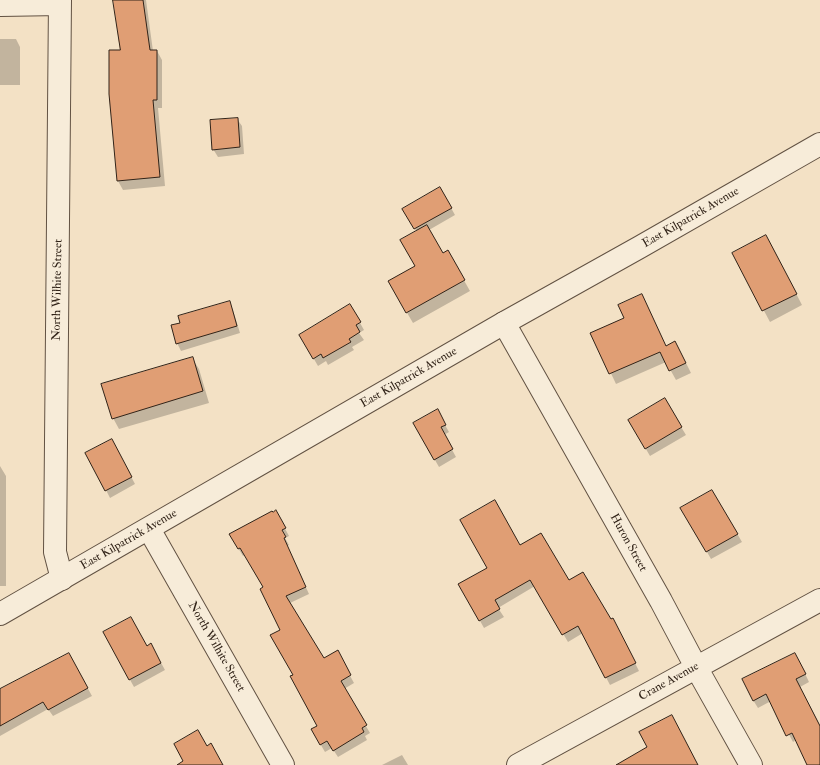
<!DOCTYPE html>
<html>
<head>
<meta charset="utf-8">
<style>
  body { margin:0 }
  canvas { display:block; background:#f3e1c5 }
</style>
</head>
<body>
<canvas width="820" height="765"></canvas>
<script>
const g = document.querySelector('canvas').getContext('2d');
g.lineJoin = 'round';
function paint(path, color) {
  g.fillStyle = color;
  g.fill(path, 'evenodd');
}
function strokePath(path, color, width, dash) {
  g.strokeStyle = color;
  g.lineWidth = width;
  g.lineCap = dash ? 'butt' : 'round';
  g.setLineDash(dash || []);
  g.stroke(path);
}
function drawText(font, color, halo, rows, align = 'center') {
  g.font = font + ' "IM FELL Double Pica",serif';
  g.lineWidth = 4;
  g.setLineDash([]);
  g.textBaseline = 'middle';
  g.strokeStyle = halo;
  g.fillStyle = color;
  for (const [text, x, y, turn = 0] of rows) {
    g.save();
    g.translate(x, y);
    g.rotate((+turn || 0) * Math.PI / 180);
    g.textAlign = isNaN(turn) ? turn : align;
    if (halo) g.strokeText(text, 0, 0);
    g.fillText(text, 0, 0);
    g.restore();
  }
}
const shadow = new Path2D(`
  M 114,0 L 146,0 L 153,51 L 157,51 L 162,60 L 162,108 L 158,108 L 165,186 L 123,190 L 118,181 L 121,51 Z
  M 0,39 L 16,39 L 20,47 L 20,85 L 0,85 Z
  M 237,119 L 242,126 L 244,154 L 218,157 L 213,149 Z
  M 440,188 L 455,215 L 429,230 L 443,255 L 448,252 L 470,291 L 413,323 L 389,282 L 416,267 L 417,232 L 404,209 Z
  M 772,247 L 802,305 L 770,322 L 733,253 Z
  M 642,295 L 666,347 L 681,353 L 691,373 L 676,380 L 666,362 L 616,384 L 592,333 L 625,319 Z
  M 229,302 L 233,310 L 240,333 L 181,351 L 177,343 L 181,323 Z
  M 350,305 L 364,330 L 359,333 L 364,340 L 352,347 L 354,350 L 328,365 L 326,361 L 318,366 L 300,335 Z
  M 192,358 L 199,369 L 209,403 L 119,429 L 113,418 Z
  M 664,399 L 686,435 L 650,456 L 629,420 Z
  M 437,411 L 449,432 L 444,435 L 456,457 L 439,467 L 414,424 Z
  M 116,448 L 135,484 L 110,498 L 106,490 Z
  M 0,466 L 6,476 L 6,586 L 0,586 Z
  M 712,491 L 742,542 L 711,559 L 682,508 Z
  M 276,512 L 289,536 L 285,538 L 289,545 L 287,546 L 309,594 L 290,603 L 324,659 L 337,652 L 354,683 L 344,689 L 370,733 L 365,736 L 367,740 L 338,757 L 332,748 L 325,752 L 312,730 L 319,726 L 294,675 L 281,630 L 264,588 L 245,555 L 243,556 L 230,535 Z
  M 520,547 L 569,581 L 617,627 L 639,671 L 610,685 L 583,633 L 568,642 L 535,586 L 498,608 L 504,617 L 484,628 L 460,585 L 489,568 Z
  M 104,633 L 147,647 L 155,652 L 165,670 L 134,687 Z
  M 69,654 L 92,696 L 53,716 L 48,709 L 0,736 L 0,690 Z
  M 799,661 L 809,682 L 800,687 L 820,725 L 820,765 L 808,765 L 796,740 L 793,742 L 771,701 L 758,708 L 753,700 Z
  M 402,755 L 408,765 L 382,765 Z`);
const building = new Path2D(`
  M 113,0 L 143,0 L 150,50 L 157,50 L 157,100 L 153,100 L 160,177 L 117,181 L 109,94 L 109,50 L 120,50 Z
  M 238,118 L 240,147 L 212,150 L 210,120 Z
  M 440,187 L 452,208 L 414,229 L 402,209 Z
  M 427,225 L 443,253 L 448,250 L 465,280 L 406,313 L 388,281 L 415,266 L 400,240 Z
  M 766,235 L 797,294 L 762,311 L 732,253 Z
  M 642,294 L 666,346 L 675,341 L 686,363 L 669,371 L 660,352 L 609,374 L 590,333 L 624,318 L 618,305 Z
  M 230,301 L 237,326 L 176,344 L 171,325 L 180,323 L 178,316 Z
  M 350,304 L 361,322 L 356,325 L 360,332 L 349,339 L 351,342 L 323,358 L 321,354 L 313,359 L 299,335 Z
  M 193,357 L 203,391 L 112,419 L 101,384 Z
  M 665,398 L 682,427 L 645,449 L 628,420 Z
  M 438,409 L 446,425 L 441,427 L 453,449 L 434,460 L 413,423 Z
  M 112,439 L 132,477 L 105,491 L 85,453 Z
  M 712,490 L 738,534 L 706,552 L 680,508 Z
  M 495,500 L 520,545 L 541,533 L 569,580 L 583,572 L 611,619 L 613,618 L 636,663 L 605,678 L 578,626 L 562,635 L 530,580 L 495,600 L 500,609 L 479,621 L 458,584 L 487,568 L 460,520 Z
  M 276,510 L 286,528 L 282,530 L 286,537 L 284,538 L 306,587 L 286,596 L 324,658 L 338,650 L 351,675 L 341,681 L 367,725 L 362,728 L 364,732 L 333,751 L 327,741 L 320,745 L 311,729 L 317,726 L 290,676 L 293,675 L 270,635 L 280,630 L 260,589 L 263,587 L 240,548 L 238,549 L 229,534 L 272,511 L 273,512 Z
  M 131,617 L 147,646 L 151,643 L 161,663 L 129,680 L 103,632 Z
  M 69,653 L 88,688 L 48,710 L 43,702 L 0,726 L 0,689 Z
  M 795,653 L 806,674 L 796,679 L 820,726 L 820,765 L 807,765 L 792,733 L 786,736 L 766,694 L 753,701 L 742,679 Z
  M 672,715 L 698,765 L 616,765 L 647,747 L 639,732 Z
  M 198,730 L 207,746 L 211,743 L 223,765 L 177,765 L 183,761 L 174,744 Z`);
const minor = new Path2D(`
  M 60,0 L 55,552 L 62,579
  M 0,5 L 60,4
  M 504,323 L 661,601 L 696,667 L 751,765
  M 149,529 L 283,765
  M 518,765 L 820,600`);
const tertiary = new Path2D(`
  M 0,614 L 504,323 L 640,247 L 820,144`);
const streetNames = [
  ["East Kilpatrick Avenue",691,218,-30],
  ["North Wilhite Street",58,290,-89],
  ["East Kilpatrick Avenue",409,378,-30],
  ["East Kilpatrick Avenue",129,540,-30],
  ["Huron Street",628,543,61],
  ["North Wilhite Street",216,647,60],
  ["Crane Avenue",669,682,-29]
];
paint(shadow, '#0003');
paint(building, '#e09e74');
strokePath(building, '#312318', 1);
strokePath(minor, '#625243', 24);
strokePath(tertiary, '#625243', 24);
strokePath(minor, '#f7ecd9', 22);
strokePath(tertiary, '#f7ecd9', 22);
drawText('12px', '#312318', '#f7ecd9', streetNames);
</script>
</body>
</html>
